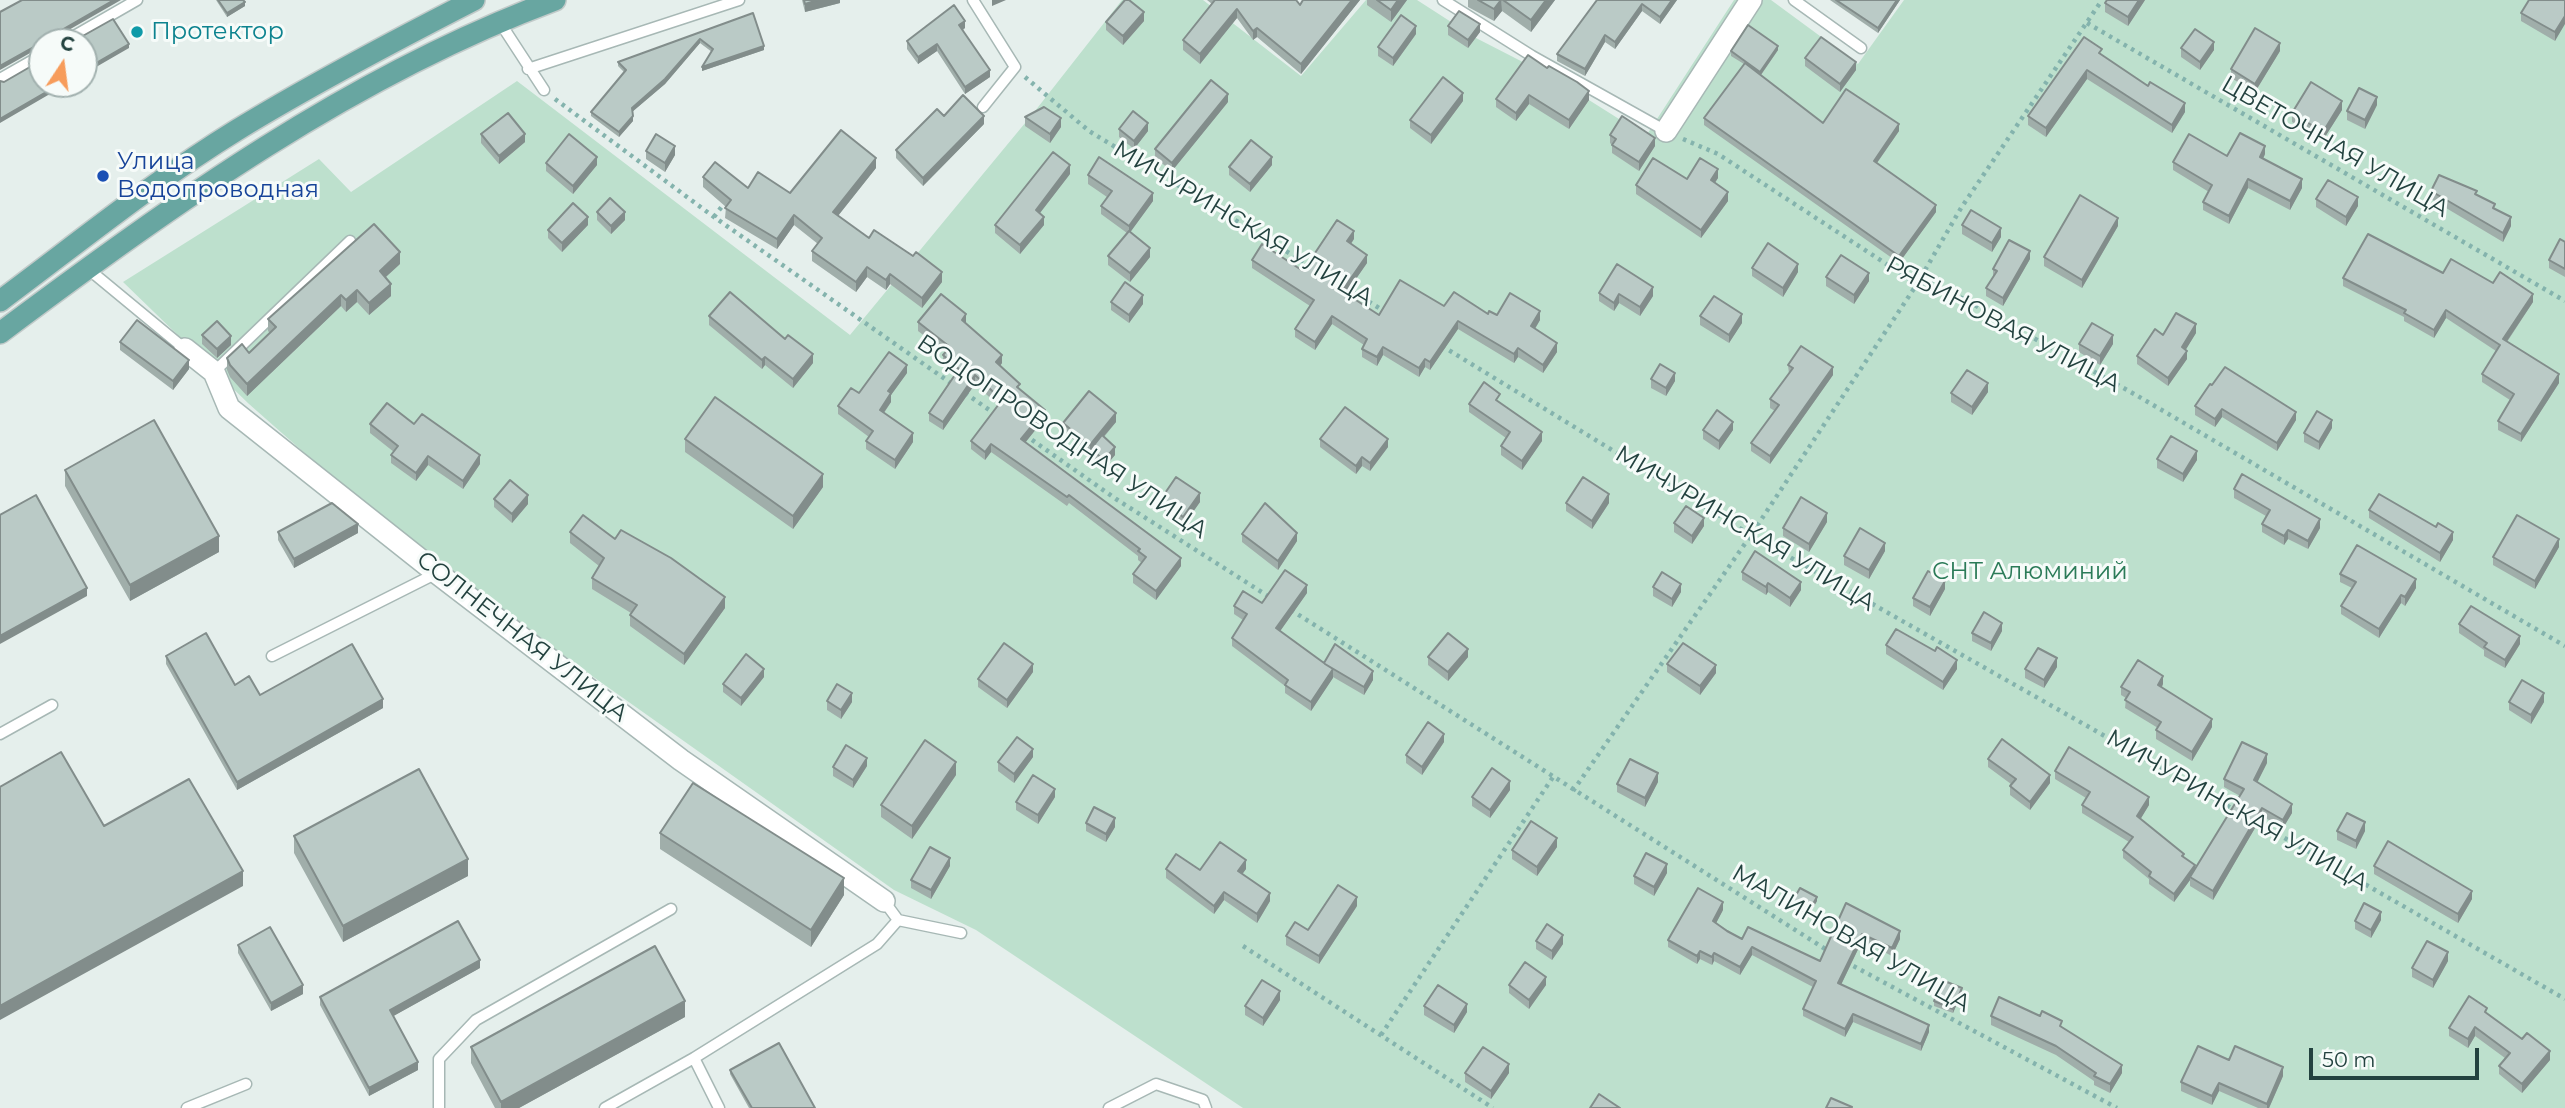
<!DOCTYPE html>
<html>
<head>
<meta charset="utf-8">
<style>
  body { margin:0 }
  #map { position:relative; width:2565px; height:1108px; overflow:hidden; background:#e5efec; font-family:Montserrat,sans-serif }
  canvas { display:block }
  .north { position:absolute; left:28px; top:28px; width:70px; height:70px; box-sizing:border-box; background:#f6fbf9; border:2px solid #a2b1af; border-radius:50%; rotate:13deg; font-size:19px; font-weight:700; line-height:28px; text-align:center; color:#23423f }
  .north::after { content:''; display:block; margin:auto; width:24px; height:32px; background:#f79c5b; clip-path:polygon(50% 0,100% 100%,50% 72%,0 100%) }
  .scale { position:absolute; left:2309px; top:1048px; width:170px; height:32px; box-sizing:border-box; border:4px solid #23423f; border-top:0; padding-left:9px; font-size:21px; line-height:24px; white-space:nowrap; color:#23423f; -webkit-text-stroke:5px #f6fbf9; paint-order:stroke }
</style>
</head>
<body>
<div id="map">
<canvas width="2565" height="1108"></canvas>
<div class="north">С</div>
<div class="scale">50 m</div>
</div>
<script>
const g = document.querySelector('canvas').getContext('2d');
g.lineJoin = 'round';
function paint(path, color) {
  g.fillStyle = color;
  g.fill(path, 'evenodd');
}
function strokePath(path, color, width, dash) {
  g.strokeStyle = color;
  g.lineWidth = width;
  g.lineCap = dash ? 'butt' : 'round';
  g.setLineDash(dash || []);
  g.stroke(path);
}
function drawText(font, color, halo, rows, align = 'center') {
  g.font = font + ' Montserrat,sans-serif';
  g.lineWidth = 6;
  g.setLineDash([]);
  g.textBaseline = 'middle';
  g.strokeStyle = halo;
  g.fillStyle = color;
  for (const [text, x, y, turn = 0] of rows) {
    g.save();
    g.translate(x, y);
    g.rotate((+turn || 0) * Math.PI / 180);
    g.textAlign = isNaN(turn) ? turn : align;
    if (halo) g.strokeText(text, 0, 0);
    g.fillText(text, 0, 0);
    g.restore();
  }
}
const green = new Path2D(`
  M 1122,0 L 1203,0 L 1301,76 L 1366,0 L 1417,0 L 1476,38 L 1554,78 L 1646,136 L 1734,0 L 1771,0 L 1858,64 L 1904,0 L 2565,0 L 2565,1108 L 1243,1108 L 976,930 L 894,890 L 585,671 L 393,531 L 249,404 L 123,282 L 319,159 L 351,192 L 517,81 L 850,335 L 1035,111 Z`);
const path = new Path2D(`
  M 2087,23 L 2565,301
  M 1025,77 L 1089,131 L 1312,267
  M 555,99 L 714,217 L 955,386
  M 1683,139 L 1718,154 L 1917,284 L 1933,282 L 2136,395 L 2565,646
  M 714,217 L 726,201
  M 1347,288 L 1387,313
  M 1442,346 L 1751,535 L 2235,810
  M 965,393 L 995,414
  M 1025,435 L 1116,499 L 1271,598
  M 1291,610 L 1830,952
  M 1573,791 L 1751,535 L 1917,284 L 1961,208 L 2102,0
  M 2255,821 L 2565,999
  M 1243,946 L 1493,1108
  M 1846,962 L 2117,1108
  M 1381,1035 L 1553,777`);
const service = new Path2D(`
  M 973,0 L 1015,67 L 983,107
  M 1443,0 L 1532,56 L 1666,131
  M 1794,0 L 1861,48
  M 499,21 L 544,90
  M 64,42 L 137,0
  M 528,69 L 739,0
  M 0,79 L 42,55
  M 87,268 L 185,349
  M 214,372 L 350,241
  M 272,656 L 437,573
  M 0,734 L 52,705
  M 898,920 L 961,933
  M 694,1058 L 719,1108
  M 187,1108 L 246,1084
  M 439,1108 L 439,1059 L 476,1020 L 671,909
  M 605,1108 L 694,1058 L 877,944 L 898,920 L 884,901
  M 1109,1108 L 1156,1084 L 1203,1100 L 1206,1108`);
const minor = new Path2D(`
  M 1666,131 L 1751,0
  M 185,349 L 214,372 L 229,408 L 437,573 L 681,760 L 884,901`);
const primary = new Path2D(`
  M 0,301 C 78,243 154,181 237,130 C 314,83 394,41 474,0
  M 0,333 C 173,204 351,76 555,0`);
const wall = new Path2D(`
  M 216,0 L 243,0 L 245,6 L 227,17 Z
  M 802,0 L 840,0 L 840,3 L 805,12 Z
  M 1207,0 L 1296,0 L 1300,5 L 1303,0 L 1360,0 L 1301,74 L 1257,37 L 1253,40 L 1237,18 L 1200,64 L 1183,50 L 1183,40 L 1212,4 Z
  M 1367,0 L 1407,0 L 1391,22 L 1367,5 Z
  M 1468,0 L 1555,0 L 1531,32 L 1502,11 L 1494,21 L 1468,7 Z
  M 1597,0 L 1677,0 L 1660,24 L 1642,11 L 1615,49 L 1605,42 L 1585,76 L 1557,61 L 1557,54 Z
  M 1830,0 L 1900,0 L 1878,33 Z
  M 2107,0 L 2145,0 L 2128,26 L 2105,12 L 2105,3 Z
  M 2565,0 L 2555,41 L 2521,21 L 2521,13 Z
  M 753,13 L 764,50 L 702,71 L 712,52 L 700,43 L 665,84 L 632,112 L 633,121 L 619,137 L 591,116 L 591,112 L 624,72 L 618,66 L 618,62 Z
  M 1144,21 L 1123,45 L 1106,30 L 1106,22 Z
  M 1448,26 L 1480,32 L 1468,48 L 1448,35 Z
  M 965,28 L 963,30 L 990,77 L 965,94 L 937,51 L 918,64 L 907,49 L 907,41 Z
  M 1416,34 L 1393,66 L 1378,56 L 1378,47 Z
  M 2181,48 L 2214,50 L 2200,70 L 2181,57 Z
  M 1778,50 L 1761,75 L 1823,123 L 1899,131 L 1877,163 L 1936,212 L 1899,263 L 1704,125 L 1704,118 L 1744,64 L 1731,56 L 1731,51 Z
  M 2280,51 L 2255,92 L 2231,78 L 2231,69 Z
  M 2102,55 L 2185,112 L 2172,133 L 2087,79 L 2046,137 L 2028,125 L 2028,116 Z
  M 1805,58 L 1856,70 L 1840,92 L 1805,66 Z
  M 1547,68 L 1589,100 L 1569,129 L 1529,104 L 1516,121 L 1496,107 L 1496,99 Z
  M 1463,101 L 1431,144 L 1410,128 L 1410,120 Z
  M 1228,102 L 1172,171 L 1155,158 L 1155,149 Z
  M 2377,105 L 2365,129 L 2347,120 L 2347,111 Z
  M 2342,110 L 2323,140 L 2292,122 L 2292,113 Z
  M 1025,117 L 1061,127 L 1050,143 L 1025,126 Z
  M 984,124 L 923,186 L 896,158 L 896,150 Z
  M 1119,129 L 1148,131 L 1134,149 L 1119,137 Z
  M 481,134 L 525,142 L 499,164 L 481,143 Z
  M 1610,135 L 1655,146 L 1639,171 L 1612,153 L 1612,145 L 1610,143 Z
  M 646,151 L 675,155 L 665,172 L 646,159 Z
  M 2265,154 L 2263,159 L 2302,188 L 2290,210 L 2248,188 L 2229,224 L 2203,210 L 2203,202 L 2209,192 L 2173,170 L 2173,162 L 2227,156 Z
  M 546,163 L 597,165 L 573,194 L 546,171 Z
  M 1272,165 L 1250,192 L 1229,175 L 1229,167 Z
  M 876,168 L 838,216 L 869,238 L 942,282 L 922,308 L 890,284 L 886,290 L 867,277 L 856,292 L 812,261 L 812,251 L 818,244 L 794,225 L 777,249 L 725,218 L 726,207 L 703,187 L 703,177 L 748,188 L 790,193 Z
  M 1070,174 L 1040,213 L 1044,225 L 1020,254 L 995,233 L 995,225 Z
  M 1088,175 L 1153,201 L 1130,232 L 1150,257 L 1130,282 L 1108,265 L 1108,256 L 1127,233 L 1101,214 L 1101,206 L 1107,197 L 1088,184 Z
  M 1718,178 L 1715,183 L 1728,201 L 1701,238 L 1636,194 L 1636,185 L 1687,179 Z
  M 2431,191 L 2477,195 L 2495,209 L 2511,226 L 2503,242 L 2431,199 Z
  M 2316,199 L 2358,206 L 2346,226 L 2316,207 Z
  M 597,212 L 625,220 L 611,234 L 597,220 Z
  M 588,225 L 562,252 L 548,238 L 548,230 Z
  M 1962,225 L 2001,237 L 1992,252 L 1962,234 Z
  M 2118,226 L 2082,288 L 2044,266 L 2044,257 Z
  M 1354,239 L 1351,244 L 1367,263 L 1346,293 L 1379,315 L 1444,306 L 1497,315 L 1540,320 L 1535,329 L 1557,352 L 1543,373 L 1518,357 L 1514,363 L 1458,329 L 1430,370 L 1425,367 L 1419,377 L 1383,355 L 1377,366 L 1362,357 L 1362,349 L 1364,345 L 1332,324 L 1315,350 L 1295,337 L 1295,329 L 1310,306 L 1252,268 L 1252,260 L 1303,271 Z
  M 2565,242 L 2565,277 L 2549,268 L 2549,260 Z
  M 2030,259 L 2003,306 L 1986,296 L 1986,288 L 1993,277 L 1993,269 Z
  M 400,264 L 386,277 L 391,296 L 369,315 L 357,302 L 346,312 L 341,306 L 247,396 L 230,377 L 227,370 L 227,358 L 249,353 L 270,333 L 268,331 L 268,319 Z
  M 1752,268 L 1798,272 L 1783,297 L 1752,276 Z
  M 2443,273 L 2493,283 L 2533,302 L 2507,342 L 2559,383 L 2521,442 L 2498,430 L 2498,421 L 2510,400 L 2482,382 L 2482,374 L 2496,351 L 2446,318 L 2434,338 L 2404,321 L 2404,317 L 2343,286 L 2343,278 Z
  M 1826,277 L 1869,281 L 1854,304 L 1826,286 Z
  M 1599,293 L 1653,296 L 1640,316 L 1619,303 L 1614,311 L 1599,301 Z
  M 1111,302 L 1143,304 L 1129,323 L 1111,310 Z
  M 709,316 L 813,363 L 793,388 L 765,365 L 762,369 L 709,325 Z
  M 1700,316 L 1742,323 L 1729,343 L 1700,325 Z
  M 918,322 L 966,322 L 966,323 L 1002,363 L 1000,366 L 1045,418 L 1025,442 L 1181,566 L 1156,600 L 1133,583 L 1133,574 L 1142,563 L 1138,560 L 1138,556 L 1069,503 L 1067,506 L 991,452 L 985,460 L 971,449 L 971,441 L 998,405 L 975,384 L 943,430 L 929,421 L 929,413 L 955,374 L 943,364 L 943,355 L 946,352 L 918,331 Z
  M 2196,333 L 2185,350 L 2187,359 L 2168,386 L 2137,364 L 2137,356 L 2163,335 Z
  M 202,335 L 231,345 L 217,358 L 202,344 Z
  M 120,342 L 189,369 L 173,390 L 120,350 Z
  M 2079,344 L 2113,344 L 2100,365 L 2079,352 Z
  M 1788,365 L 1833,375 L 1770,464 L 1751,451 L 1751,443 L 1775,411 L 1770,408 L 1770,399 L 1789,374 Z
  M 907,373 L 891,395 L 891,402 L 884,413 L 913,442 L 895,469 L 866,449 L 866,441 L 869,437 L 838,414 L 838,406 L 859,393 Z
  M 1651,379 L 1675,381 L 1666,396 L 1651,388 Z
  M 2212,385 L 2296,420 L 2277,451 L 2222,417 L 2215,427 L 2195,415 L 2195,406 Z
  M 1988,392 L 1972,415 L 1951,402 L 1951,393 Z
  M 1500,402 L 1542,441 L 1522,470 L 1501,455 L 1501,446 L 1506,438 L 1469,412 L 1469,404 Z
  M 1116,422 L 1104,437 L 1115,455 L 1104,468 L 1091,458 L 1091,452 L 1090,453 L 1063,431 L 1063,423 Z
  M 370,424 L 414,424 L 480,464 L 463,489 L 428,465 L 416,481 L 391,463 L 391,455 L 394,452 L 370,433 Z
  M 2332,428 L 2319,450 L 2304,442 L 2304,433 Z
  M 1703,430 L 1733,430 L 1719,450 L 1703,439 Z
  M 685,439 L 823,487 L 793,529 L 685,452 Z
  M 1320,439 L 1388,447 L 1370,471 L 1362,466 L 1356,474 L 1320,447 Z
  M 2157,459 L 2197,460 L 2183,482 L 2157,468 Z
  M 65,470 L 219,552 L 130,601 L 65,486 Z
  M 2234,489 L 2320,528 L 2308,549 L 2288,539 L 2284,545 L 2262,532 L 2262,524 L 2266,516 L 2234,498 Z
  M 494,499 L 528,504 L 512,523 L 494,507 Z
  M 1161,499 L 1200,502 L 1183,526 L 1161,508 Z
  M 1566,503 L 1609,503 L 1592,529 L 1566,511 Z
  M 2369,510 L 2436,527 L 2453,540 L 2440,562 L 2369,518 Z
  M 1827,522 L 1809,552 L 1783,536 L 1783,528 Z
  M 1674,523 L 1704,526 L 1692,544 L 1674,532 Z
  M 278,532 L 358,533 L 294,568 L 278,540 Z
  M 570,532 L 615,539 L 725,608 L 684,665 L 630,626 L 630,615 L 631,613 L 592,589 L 592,578 L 599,566 L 570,543 Z
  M 1242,534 L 1297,541 L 1278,570 L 1242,542 Z
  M 2559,547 L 2535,589 L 2493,565 L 2493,557 Z
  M 1885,551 L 1869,579 L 1844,565 L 1844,556 Z
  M 1742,572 L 1801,590 L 1790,607 L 1768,592 L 1766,595 L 1742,580 Z
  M 2340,574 L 2416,588 L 2405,606 L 2401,603 L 2379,638 L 2341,614 L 2341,606 L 2352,588 L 2340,582 Z
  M 1653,587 L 1681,592 L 1672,607 L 1653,596 Z
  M 1945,589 L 1930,616 L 1913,606 L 1913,598 Z
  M 1307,593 L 1280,631 L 1324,663 L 1373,680 L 1364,695 L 1333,677 L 1311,711 L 1285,693 L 1285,686 L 1232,646 L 1232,638 L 1243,620 L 1234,614 L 1234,606 L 1262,603 Z
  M 2459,624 L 2520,644 L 2505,668 L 2484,656 L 2484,650 L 2459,633 Z
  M 2002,631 L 1991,651 L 1972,641 L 1972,633 Z
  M 1886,645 L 1957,669 L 1943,690 L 1886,654 Z
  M 166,656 L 260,695 L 383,708 L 237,790 L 166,664 Z
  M 1428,657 L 1468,657 L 1448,681 L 1428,665 Z
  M 1667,664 L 1716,673 L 1700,695 L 1667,672 Z
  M 2057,667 L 2044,688 L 2025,678 L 2025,669 Z
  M 1033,672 L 1007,708 L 978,687 L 978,679 Z
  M 764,677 L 741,706 L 723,692 L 723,684 Z
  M 2163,684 L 2162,687 L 2212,727 L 2192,761 L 2156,739 L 2156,730 L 2158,728 L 2125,708 L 2126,698 L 2121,695 L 2121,687 Z
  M 827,701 L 852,702 L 841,719 L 827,710 Z
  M 2509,702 L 2544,702 L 2531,724 L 2509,710 Z
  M 1444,742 L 1422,775 L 1406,763 L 1406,755 Z
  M 1033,757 L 1014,783 L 998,771 L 998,762 Z
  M 1988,759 L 2050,783 L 2030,810 L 2010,795 L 2010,786 L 2011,784 L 1988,767 Z
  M 2267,763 L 2257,782 L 2292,813 L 2283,828 L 2262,816 L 2213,900 L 2190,886 L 2190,880 L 2174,902 L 2149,884 L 2149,879 L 2123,858 L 2123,850 L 2129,842 L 2082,813 L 2082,805 L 2086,798 L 2055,779 L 2055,771 L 2149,805 L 2140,819 L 2184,857 L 2195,869 L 2240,796 L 2224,787 L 2224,779 Z
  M 867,766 L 853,788 L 833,776 L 833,767 Z
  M 956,775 L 912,839 L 881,817 L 881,805 Z
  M 1658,782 L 1645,807 L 1617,792 L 1617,784 Z
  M 1510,790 L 1490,818 L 1472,806 L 1472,797 Z
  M 1055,797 L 1038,824 L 1016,810 L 1016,802 Z
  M 1086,823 L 1115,827 L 1106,842 L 1086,831 Z
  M 2337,831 L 2365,831 L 2356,849 L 2337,840 Z
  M 660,833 L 844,895 L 811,947 L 660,849 Z
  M 294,836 L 468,876 L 343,942 L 294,853 Z
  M 1557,847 L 1537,876 L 1512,859 L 1512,850 Z
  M 950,866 L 931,899 L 911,888 L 911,880 Z
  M 2374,866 L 2472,899 L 2458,923 L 2374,874 Z
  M 1166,869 L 1246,869 L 1242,874 L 1270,901 L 1257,923 L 1224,900 L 1214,914 L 1166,878 Z
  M 1667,873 L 1654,896 L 1634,884 L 1634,876 Z
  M 1817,901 L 1807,918 L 1791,908 L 1791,904 Z
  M 1846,903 L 1900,939 L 1892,956 L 1862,941 L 1841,985 L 1929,1032 L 1921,1051 L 1853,1022 L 1845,1037 L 1803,1016 L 1803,1009 L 1813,987 L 1752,955 L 1740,975 L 1714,961 L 1712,965 L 1700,959 L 1697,964 L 1668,947 L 1668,940 L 1723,910 L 1716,923 L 1742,939 L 1820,961 Z
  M 1357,906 L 1319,964 L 1286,945 L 1286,936 L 1308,930 Z
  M 2381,920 L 2371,938 L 2355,929 L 2355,921 Z
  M 1536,941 L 1563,944 L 1552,960 L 1536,949 Z
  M 238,945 L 303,994 L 271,1011 L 238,953 Z
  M 2448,961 L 2433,988 L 2412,977 L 2412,968 Z
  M 480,968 L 393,1016 L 418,1070 L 369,1096 L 320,1005 L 320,997 Z
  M 1509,985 L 1546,985 L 1529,1009 L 1509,993 Z
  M 1962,992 L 1953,1013 L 1934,1006 L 1934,1001 Z
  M 1280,1000 L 1263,1026 L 1245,1015 L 1245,1006 Z
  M 1424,1006 L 1467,1012 L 1454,1033 L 1424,1015 Z
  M 2487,1014 L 2550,1060 L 2522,1093 L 2499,1074 L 2499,1066 L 2505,1058 L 2475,1036 L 2468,1048 L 2449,1036 L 2449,1028 Z
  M 1991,1016 L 2062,1027 L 2122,1073 L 2110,1093 L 2094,1085 L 2094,1081 L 2056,1055 L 1991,1025 Z
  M 685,1017 L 519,1108 L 495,1108 L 471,1063 L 471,1047 Z
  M 2229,1060 L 2283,1076 L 2269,1108 L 2258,1108 L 2219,1091 L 2212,1105 L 2181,1091 L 2181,1082 Z
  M 730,1070 L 815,1108 L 749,1108 L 730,1074 Z
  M 1465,1073 L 1509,1073 L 1491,1099 L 1465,1082 Z`);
const shadedWall = new Path2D(`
  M 114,0 L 121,0 L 60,35 L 56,41 L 56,37 L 60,31 Z
  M 818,0 L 840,0 L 840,3 L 805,12 L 805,4 Z
  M 992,0 L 1006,0 L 992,6 Z
  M 1352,0 L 1360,0 L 1301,74 L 1301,64 Z
  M 1398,0 L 1407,0 L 1391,22 L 1391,10 Z
  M 1501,0 L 1502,11 L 1494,21 L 1494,9 Z
  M 1546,0 L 1555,0 L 1531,32 L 1531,20 Z
  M 1672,0 L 1677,0 L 1660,24 L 1660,17 Z
  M 1897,0 L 1900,0 L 1878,33 L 1878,28 Z
  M 2139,0 L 2145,0 L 2128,26 L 2128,17 Z
  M 245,2 L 245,6 L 227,17 L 227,13 Z
  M 1642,4 L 1642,11 L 1615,49 L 1615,42 Z
  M 1237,9 L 1237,18 L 1200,64 L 1200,54 Z
  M 1144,12 L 1144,21 L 1123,45 L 1123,36 Z
  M 2565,16 L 2565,24 L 2555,41 L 2555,32 Z
  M 965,21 L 965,28 L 959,32 L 959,25 Z
  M 1480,24 L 1480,32 L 1468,48 L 1468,40 Z
  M 1416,26 L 1416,34 L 1393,66 L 1393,58 Z
  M 1257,28 L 1257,37 L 1253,40 L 1253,31 Z
  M 1605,35 L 1605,42 L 1585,76 L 1585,69 Z
  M 700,39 L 700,43 L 665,84 L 632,112 L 632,108 Z
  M 2214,42 L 2214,50 L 2200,70 L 2200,62 Z
  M 2280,43 L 2280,51 L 2255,92 L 2255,84 Z
  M 39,44 L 39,48 L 0,70 L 0,66 Z
  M 129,44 L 129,48 L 84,74 L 84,70 Z
  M 937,44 L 937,51 L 918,64 L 918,57 Z
  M 764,46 L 764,50 L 702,71 L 702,67 Z
  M 1778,46 L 1778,50 L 1760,76 L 1760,72 Z
  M 1856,62 L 1856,70 L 1840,92 L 1840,84 Z
  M 990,70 L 990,77 L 965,94 L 965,87 Z
  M 2087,70 L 2087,79 L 2046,137 L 2046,128 Z
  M 60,84 L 67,84 L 0,123 L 0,119 Z
  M 1589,91 L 1589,100 L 1569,129 L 1569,120 Z
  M 1463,93 L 1463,101 L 1431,144 L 1431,135 Z
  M 1228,94 L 1228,102 L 1172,171 L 1172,163 Z
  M 1529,95 L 1529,104 L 1516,121 L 1516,113 Z
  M 2377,97 L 2377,105 L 2365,129 L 2365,120 Z
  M 2342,101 L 2342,110 L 2323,140 L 2323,132 Z
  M 2185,103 L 2185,112 L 2172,133 L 2172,125 Z
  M 633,116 L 633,121 L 619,137 L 619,132 Z
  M 984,116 L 984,124 L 923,186 L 923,178 Z
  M 1061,118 L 1061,127 L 1050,143 L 1050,134 Z
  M 1148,123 L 1148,131 L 1134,149 L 1134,141 Z
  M 1899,124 L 1899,131 L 1874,167 L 1874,161 Z
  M 525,134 L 525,142 L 499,164 L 499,156 Z
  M 1655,138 L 1655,146 L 1639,171 L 1639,162 Z
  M 675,146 L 675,155 L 665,172 L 665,163 Z
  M 2265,146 L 2265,154 L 2260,165 L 2260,157 Z
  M 597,157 L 597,165 L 573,194 L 573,186 Z
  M 1272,157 L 1272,165 L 1250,192 L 1250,184 Z
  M 876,158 L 876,168 L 833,222 L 833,212 Z
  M 1070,165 L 1070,174 L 1036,218 L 1036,210 Z
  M 1718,169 L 1718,178 L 1711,188 L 1711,180 Z
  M 2248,179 L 2248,188 L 2229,224 L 2229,216 Z
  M 2302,179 L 2302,188 L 2290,210 L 2290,201 Z
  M 1728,192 L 1728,201 L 1701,238 L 1701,230 Z
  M 1153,193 L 1153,201 L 1129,234 L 1129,226 Z
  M 2358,197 L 2358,206 L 2346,226 L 2346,217 Z
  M 1936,205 L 1936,212 L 1899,263 L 1899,256 Z
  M 625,212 L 625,220 L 611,234 L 611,226 Z
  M 794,215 L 794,225 L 777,249 L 777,239 Z
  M 588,217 L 588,225 L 562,252 L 562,243 Z
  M 1044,217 L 1044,225 L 1020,254 L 1020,245 Z
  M 2511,217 L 2511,226 L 2503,242 L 2503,233 Z
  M 2118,218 L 2118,226 L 2082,288 L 2082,280 Z
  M 2001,228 L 2001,237 L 1992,252 L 1992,243 Z
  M 1354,231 L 1354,239 L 1347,249 L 1347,241 Z
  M 1150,248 L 1150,257 L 1130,282 L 1130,273 Z
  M 2030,251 L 2030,259 L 2003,306 L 2003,298 Z
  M 400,252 L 400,264 L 380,282 L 380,271 Z
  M 1367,255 L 1367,263 L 1342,299 L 1342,291 Z
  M 1798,264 L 1798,272 L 1783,297 L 1783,288 Z
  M 867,267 L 867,277 L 856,292 L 856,282 Z
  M 942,272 L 942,282 L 922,308 L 922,298 Z
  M 1869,273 L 1869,281 L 1854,304 L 1854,295 Z
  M 890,274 L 890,284 L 886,290 L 886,280 Z
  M 391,284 L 391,296 L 369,315 L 369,303 Z
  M 1653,287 L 1653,296 L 1640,316 L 1640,307 Z
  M 357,290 L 357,302 L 346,312 L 346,300 Z
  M 1619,294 L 1619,303 L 1614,311 L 1614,303 Z
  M 2533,294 L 2533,302 L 2503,347 L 2503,339 Z
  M 341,295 L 341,306 L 247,396 L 247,384 Z
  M 1143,295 L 1143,304 L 1129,323 L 1129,315 Z
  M 2446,310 L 2446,318 L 2434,338 L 2434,330 Z
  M 1540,311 L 1540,320 L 1531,335 L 1531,326 Z
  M 966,314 L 966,322 L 962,328 L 962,320 Z
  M 1742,314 L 1742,323 L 1729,343 L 1729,335 Z
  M 1332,316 L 1332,324 L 1315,350 L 1315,342 Z
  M 1458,321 L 1458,329 L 1430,370 L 1430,362 Z
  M 2196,324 L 2196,333 L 2182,356 L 2182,347 Z
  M 2113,335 L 2113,344 L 2100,365 L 2100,356 Z
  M 231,336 L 231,345 L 217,358 L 217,349 Z
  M 1557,343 L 1557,352 L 1543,373 L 1543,365 Z
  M 1383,347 L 1383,355 L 1377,366 L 1377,357 Z
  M 1518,348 L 1518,357 L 1514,363 L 1514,354 Z
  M 2187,351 L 2187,359 L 2168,386 L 2168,378 Z
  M 813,354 L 813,363 L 793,388 L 793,379 Z
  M 1002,355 L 1002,363 L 996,371 L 996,362 Z
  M 765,357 L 765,365 L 762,369 L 762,360 Z
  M 1425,359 L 1425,367 L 1419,377 L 1419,368 Z
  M 189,360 L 189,369 L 173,390 L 173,381 Z
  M 907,365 L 907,373 L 891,395 L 891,402 L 880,418 L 880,410 L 888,391 Z
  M 1833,367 L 1833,375 L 1770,464 L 1770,456 Z
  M 1675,373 L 1675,381 L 1666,396 L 1666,388 Z
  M 2559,374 L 2559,383 L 2521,442 L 2521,434 Z
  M 975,375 L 975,384 L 943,430 L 943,422 Z
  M 1988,383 L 1988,392 L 1972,415 L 1972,407 Z
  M 2222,409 L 2222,417 L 2215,427 L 2215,419 Z
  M 1045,410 L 1045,418 L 1021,448 L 1021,439 Z
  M 2296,412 L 2296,420 L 2277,451 L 2277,443 Z
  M 1116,413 L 1116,422 L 1092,450 L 1091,449 L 1090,453 L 1090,445 Z
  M 2332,420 L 2332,428 L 2319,450 L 2319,442 Z
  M 1733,422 L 1733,430 L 1719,450 L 1719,441 Z
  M 1542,432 L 1542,441 L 1522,470 L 1522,461 Z
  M 913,433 L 913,442 L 895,469 L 895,460 Z
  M 1388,439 L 1388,447 L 1370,471 L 1370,463 Z
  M 991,444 L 991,452 L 985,460 L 985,452 Z
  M 1115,447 L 1115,455 L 1104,468 L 1104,460 Z
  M 2197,451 L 2197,460 L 2183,482 L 2183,474 Z
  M 480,455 L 480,464 L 463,489 L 463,481 Z
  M 428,456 L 428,465 L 416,481 L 416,473 Z
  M 1362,457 L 1362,466 L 1356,474 L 1356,466 Z
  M 823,474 L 823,487 L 793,529 L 793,516 Z
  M 1200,493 L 1200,502 L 1183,526 L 1183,517 Z
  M 1609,494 L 1609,503 L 1592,529 L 1592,521 Z
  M 528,495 L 528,504 L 512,523 L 512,514 Z
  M 1827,513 L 1827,522 L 1809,552 L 1809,544 Z
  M 1704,518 L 1704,526 L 1692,544 L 1692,536 Z
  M 2320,519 L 2320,528 L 2308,549 L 2308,541 Z
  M 358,524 L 358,533 L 294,568 L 294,559 Z
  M 2288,530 L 2288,539 L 2284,545 L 2284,536 Z
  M 2453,532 L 2453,540 L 2440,562 L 2440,553 Z
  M 1297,533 L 1297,541 L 1278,570 L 1278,561 Z
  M 219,536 L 219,552 L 130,601 L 130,585 Z
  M 2559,539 L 2559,547 L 2535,589 L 2535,581 Z
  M 1885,543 L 1885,551 L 1869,579 L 1869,570 Z
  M 1181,558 L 1181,566 L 1156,600 L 1156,591 Z
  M 2416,579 L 2416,588 L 2405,606 L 2405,597 Z
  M 1945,581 L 1945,589 L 1930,616 L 1930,607 Z
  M 1801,582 L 1801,590 L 1790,607 L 1790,598 Z
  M 1768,583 L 1768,592 L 1766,595 L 1766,587 Z
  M 1681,584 L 1681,592 L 1672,607 L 1672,599 Z
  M 1307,585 L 1307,593 L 1276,637 L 1276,628 Z
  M 87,588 L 87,596 L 0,644 L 0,636 Z
  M 2401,595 L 2401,603 L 2379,638 L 2379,629 Z
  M 725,597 L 725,608 L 684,665 L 684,654 Z
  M 2002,623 L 2002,631 L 1991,651 L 1991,643 Z
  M 2520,636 L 2520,644 L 2505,668 L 2505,660 Z
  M 1468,649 L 1468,657 L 1448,681 L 1448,672 Z
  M 2057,658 L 2057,667 L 2044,688 L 2044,680 Z
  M 1957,660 L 1957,669 L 1943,690 L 1943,682 Z
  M 1033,664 L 1033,672 L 1007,708 L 1007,700 Z
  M 1716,665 L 1716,673 L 1700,695 L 1700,686 Z
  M 764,669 L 764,677 L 741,706 L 741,698 Z
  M 1333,669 L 1333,678 L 1311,711 L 1311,702 Z
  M 1373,671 L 1373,680 L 1364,695 L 1364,687 Z
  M 2163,676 L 2163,684 L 2158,694 L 2158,685 Z
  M 852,693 L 852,702 L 841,719 L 841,710 Z
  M 2544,693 L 2544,702 L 2531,724 L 2531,715 Z
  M 383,699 L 383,708 L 237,790 L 237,782 Z
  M 2212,719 L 2212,727 L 2192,761 L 2192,752 Z
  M 1444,734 L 1444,742 L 1422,775 L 1422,767 Z
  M 1033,749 L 1033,757 L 1014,783 L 1014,774 Z
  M 2267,754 L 2267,763 L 2254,789 L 2254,780 Z
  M 867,758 L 867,766 L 853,788 L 853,780 Z
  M 956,762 L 956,775 L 912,839 L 912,826 Z
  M 1658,773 L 1658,782 L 1645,807 L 1645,798 Z
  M 2050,775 L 2050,783 L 2030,810 L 2030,802 Z
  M 1510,781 L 1510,790 L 1490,818 L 1490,810 Z
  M 1055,789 L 1055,797 L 1038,824 L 1038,815 Z
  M 2149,797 L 2149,805 L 2137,825 L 2137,816 Z
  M 2292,804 L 2292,813 L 2283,828 L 2283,820 Z
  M 2262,808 L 2262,816 L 2213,900 L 2213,891 Z
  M 1115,818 L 1115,827 L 1106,842 L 1106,834 Z
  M 2365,822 L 2365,831 L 2356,849 L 2356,841 Z
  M 1557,838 L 1557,847 L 1537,876 L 1537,867 Z
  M 950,858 L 950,866 L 931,899 L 931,890 Z
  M 468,859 L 468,876 L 343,942 L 343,926 Z
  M 1246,860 L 1246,869 L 1238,880 L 1238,871 Z
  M 1667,864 L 1667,873 L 1654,896 L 1654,887 Z
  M 2195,865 L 2195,874 L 2190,877 L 2190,880 L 2174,902 L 2174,894 Z
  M 243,871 L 243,886 L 0,1020 L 0,1006 Z
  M 844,878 L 844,895 L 811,947 L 811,930 Z
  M 2472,891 L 2472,899 L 2458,923 L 2458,914 Z
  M 1224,892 L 1224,900 L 1214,914 L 1214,906 Z
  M 1270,893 L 1270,901 L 1257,923 L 1257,914 Z
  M 1357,897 L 1357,906 L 1319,964 L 1319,956 Z
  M 1817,897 L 1817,901 L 1807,918 L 1807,914 Z
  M 1723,902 L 1723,910 L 1713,929 L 1713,921 Z
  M 2381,912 L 2381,920 L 2371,938 L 2371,930 Z
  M 1900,931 L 1900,939 L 1892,956 L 1892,948 Z
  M 1862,934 L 1862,941 L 1838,991 L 1838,983 Z
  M 1563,935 L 1563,944 L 1552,960 L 1552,951 Z
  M 1752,947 L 1752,955 L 1740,975 L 1740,967 Z
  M 1700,951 L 1700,959 L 1697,964 L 1697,956 Z
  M 2448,952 L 2448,961 L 2433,988 L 2433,980 Z
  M 1714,953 L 1714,961 L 1712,965 L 1712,957 Z
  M 480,960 L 480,968 L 390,1018 L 390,1010 Z
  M 1546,977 L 1546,985 L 1529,1009 L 1529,1000 Z
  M 303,985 L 303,994 L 271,1011 L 271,1003 Z
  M 1962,988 L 1962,992 L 1953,1013 L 1953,1009 Z
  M 1280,991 L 1280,1000 L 1263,1026 L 1263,1018 Z
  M 685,1001 L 685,1017 L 519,1108 L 501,1108 L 501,1102 Z
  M 1467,1004 L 1467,1012 L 1454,1033 L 1454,1025 Z
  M 1853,1014 L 1853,1022 L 1845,1037 L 1845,1029 Z
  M 1929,1025 L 1929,1032 L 1921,1051 L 1921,1044 Z
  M 2475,1027 L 2475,1036 L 2468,1048 L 2468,1039 Z
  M 2550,1051 L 2550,1060 L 2522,1093 L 2522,1084 Z
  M 418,1062 L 418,1070 L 369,1096 L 369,1088 Z
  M 1509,1064 L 1509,1073 L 1491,1099 L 1491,1091 Z
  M 2122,1065 L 2122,1073 L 2110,1093 L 2110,1084 Z
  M 2283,1067 L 2283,1076 L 2269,1108 L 2267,1108 L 2267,1104 Z
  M 2219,1083 L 2219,1091 L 2212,1105 L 2212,1096 Z`);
const building = new Path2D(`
  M 22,0 L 114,0 L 60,31 L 56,37 L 59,42 L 42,42 L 42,45 L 39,44 L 0,66 L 0,12 Z
  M 218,0 L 243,0 L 245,2 L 227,13 Z
  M 804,0 L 818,0 L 805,4 Z
  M 1125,0 L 1129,0 L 1144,12 L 1123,36 L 1106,22 Z
  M 1215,0 L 1296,0 L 1300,5 L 1303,0 L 1352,0 L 1301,64 L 1257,28 L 1253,31 L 1237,9 L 1200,54 L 1183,40 Z
  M 1377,0 L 1398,0 L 1391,10 Z
  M 1478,0 L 1501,0 L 1494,9 Z
  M 1503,0 L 1546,0 L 1531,20 Z
  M 1597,0 L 1672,0 L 1660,17 L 1642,4 L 1615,42 L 1605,35 L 1585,69 L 1557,54 Z
  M 1836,0 L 1897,0 L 1878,28 Z
  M 2107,0 L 2139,0 L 2128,17 L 2105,3 Z
  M 2529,0 L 2565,0 L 2565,16 L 2555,32 L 2521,13 Z
  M 954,5 L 965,21 L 959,25 L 990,70 L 965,87 L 937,44 L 918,57 L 907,41 Z
  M 1459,11 L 1480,24 L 1468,40 L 1448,26 Z
  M 753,13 L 764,46 L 702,67 L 713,49 L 700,39 L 665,79 L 632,108 L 633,116 L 619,132 L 591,112 L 626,70 L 618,62 Z
  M 1401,15 L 1416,26 L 1393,58 L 1378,47 Z
  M 113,19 L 129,44 L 84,70 L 84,42 L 72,42 Z
  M 1748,25 L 1778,46 L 1760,72 L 1731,51 Z
  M 2255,28 L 2280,43 L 2255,84 L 2231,69 Z
  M 2195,29 L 2214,42 L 2200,62 L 2181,48 Z
  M 1821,37 L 1856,62 L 1840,84 L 1805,58 Z
  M 2084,37 L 2102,49 L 2099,53 L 2148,86 L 2150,82 L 2185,103 L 2172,125 L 2087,70 L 2046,128 L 2028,116 Z
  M 1528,55 L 1547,68 L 1549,66 L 1577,82 L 1589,91 L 1569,120 L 1529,95 L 1516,113 L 1496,99 Z
  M 42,60 L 42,84 L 60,84 L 0,119 L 0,81 L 4,82 Z
  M 1745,63 L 1823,123 L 1846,89 L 1899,124 L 1874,161 L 1936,205 L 1899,256 L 1704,118 Z
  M 1443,77 L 1463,93 L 1431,135 L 1410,120 Z
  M 1211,80 L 1228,94 L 1172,163 L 1155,149 Z
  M 2311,82 L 2342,101 L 2323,132 L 2292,113 Z
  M 2359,88 L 2377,97 L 2365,120 L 2347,111 Z
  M 963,95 L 984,116 L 923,178 L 896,150 L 937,109 L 944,116 Z
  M 1044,107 L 1061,118 L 1050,134 L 1025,117 Z
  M 1133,111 L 1148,123 L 1134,141 L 1119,129 Z
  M 508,113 L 525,134 L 499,156 L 481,134 Z
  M 1622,116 L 1655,138 L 1639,162 L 1612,145 L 1616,139 L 1610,135 Z
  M 841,130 L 876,158 L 833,212 L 869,238 L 874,230 L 913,256 L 916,252 L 942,272 L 922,298 L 890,274 L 886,280 L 867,267 L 856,282 L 812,251 L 822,238 L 794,215 L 777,239 L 725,208 L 731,200 L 703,177 L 715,162 L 748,188 L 758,172 L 790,193 Z
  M 2240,133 L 2265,146 L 2260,157 L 2302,179 L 2290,201 L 2248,179 L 2229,216 L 2203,202 L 2212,185 L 2173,162 L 2189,134 L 2227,156 Z
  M 569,134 L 597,157 L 573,186 L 546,163 Z
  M 656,134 L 675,146 L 665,163 L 646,151 Z
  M 1251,140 L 1272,157 L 1250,184 L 1229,167 Z
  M 1053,152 L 1070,165 L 1036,210 L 1044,217 L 1020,245 L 995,225 Z
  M 1099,157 L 1153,193 L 1129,226 L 1101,206 L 1112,191 L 1088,175 Z
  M 1653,158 L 1687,179 L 1700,158 L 1718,169 L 1711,180 L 1728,192 L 1701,230 L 1636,185 Z
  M 2439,175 L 2477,191 L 2475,194 L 2495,204 L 2493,208 L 2511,217 L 2503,233 L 2431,191 Z
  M 2328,180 L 2358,197 L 2346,217 L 2316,199 Z
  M 2080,195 L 2118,218 L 2082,280 L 2044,257 Z
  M 610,198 L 625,212 L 611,226 L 597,212 Z
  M 573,203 L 588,217 L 562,243 L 548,230 Z
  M 1971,210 L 2001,228 L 1992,243 L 1962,225 Z
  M 1337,220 L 1354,231 L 1347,241 L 1367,255 L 1342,291 L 1379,315 L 1400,280 L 1444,306 L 1454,292 L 1488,314 L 1489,311 L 1497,315 L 1510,293 L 1540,311 L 1531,326 L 1557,343 L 1543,365 L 1518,348 L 1514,354 L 1458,321 L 1430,362 L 1425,359 L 1419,368 L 1383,347 L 1377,357 L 1362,349 L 1367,339 L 1332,316 L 1315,342 L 1295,329 L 1314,300 L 1252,260 L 1262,244 L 1303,271 Z
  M 374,224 L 400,252 L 380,271 L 391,284 L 369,303 L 357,290 L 346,300 L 341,295 L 247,384 L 230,365 L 227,358 L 242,344 L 249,353 L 276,327 L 268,319 Z
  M 1129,231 L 1150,248 L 1130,273 L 1108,256 Z
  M 2368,234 L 2443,273 L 2451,259 L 2493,283 L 2500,272 L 2533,294 L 2503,339 L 2559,374 L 2521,434 L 2498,421 L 2514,394 L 2482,374 L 2500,345 L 2446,310 L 2434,330 L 2404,313 L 2406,310 L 2343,278 Z
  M 2560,239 L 2565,242 L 2565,269 L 2549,260 Z
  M 2009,240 L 2030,251 L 2003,298 L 1986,288 L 1997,271 L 1993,269 Z
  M 1768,243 L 1798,264 L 1783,288 L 1752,268 Z
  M 1841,255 L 1869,273 L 1854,295 L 1826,277 Z
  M 1617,264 L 1653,287 L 1640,307 L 1619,294 L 1614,303 L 1599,293 Z
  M 1125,282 L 1143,295 L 1129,315 L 1111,302 Z
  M 730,292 L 785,339 L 788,335 L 813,354 L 793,379 L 765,357 L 762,360 L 709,316 Z
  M 941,294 L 966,314 L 962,320 L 1002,355 L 996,362 L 1020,384 L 1017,387 L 1045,410 L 1021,439 L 1181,558 L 1156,591 L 1133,574 L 1146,557 L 1138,551 L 1140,549 L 1069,495 L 1067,497 L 991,444 L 985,452 L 971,441 L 1002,400 L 975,375 L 943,422 L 929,413 L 959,369 L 943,355 L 950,347 L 918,322 Z
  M 1714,296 L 1742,314 L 1729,335 L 1700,316 Z
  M 2176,313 L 2196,324 L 2182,347 L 2187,351 L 2168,378 L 2137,356 L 2155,329 L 2163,335 Z
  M 137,320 L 189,360 L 173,381 L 120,342 Z
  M 217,321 L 231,336 L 217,349 L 202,335 Z
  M 2092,323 L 2113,335 L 2100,356 L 2079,344 Z
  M 1801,346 L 1833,367 L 1770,456 L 1751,443 L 1779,405 L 1770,399 L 1793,368 L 1788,365 Z
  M 889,352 L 907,365 L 888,391 L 891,393 L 880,410 L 913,433 L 895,460 L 866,441 L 873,431 L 838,406 L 851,388 L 859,393 Z
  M 1660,364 L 1675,373 L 1666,388 L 1651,379 Z
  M 2225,367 L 2296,412 L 2277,443 L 2222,409 L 2215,419 L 2195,406 L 2210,384 L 2212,385 Z
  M 1967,370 L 1988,383 L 1972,407 L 1951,393 Z
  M 1484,382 L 1500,394 L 1496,400 L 1542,432 L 1522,461 L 1501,446 L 1510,432 L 1469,404 Z
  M 1089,391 L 1116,413 L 1090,445 L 1063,423 Z
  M 715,397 L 823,474 L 793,516 L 685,439 Z
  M 387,403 L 414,424 L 422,414 L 480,455 L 463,481 L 428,456 L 416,473 L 391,455 L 398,446 L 370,424 Z
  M 1345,407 L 1388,439 L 1370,463 L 1362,457 L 1356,466 L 1320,439 Z
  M 1717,410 L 1733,422 L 1719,441 L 1703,430 Z
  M 2317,411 L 2332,420 L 2319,442 L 2304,433 Z
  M 154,420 L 219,536 L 130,585 L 65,470 Z
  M 1102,435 L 1115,447 L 1104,460 L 1091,449 Z
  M 2171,436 L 2197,451 L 2183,474 L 2157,459 Z
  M 2242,474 L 2320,519 L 2308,541 L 2288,530 L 2284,536 L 2262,524 L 2270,510 L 2234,489 Z
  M 1176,477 L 1200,493 L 1183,517 L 1161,499 Z
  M 1583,477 L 1609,494 L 1592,521 L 1566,503 Z
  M 510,480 L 528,495 L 512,514 L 494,499 Z
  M 2379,494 L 2436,527 L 2438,523 L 2453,532 L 2440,553 L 2369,510 Z
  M 36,495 L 87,588 L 0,636 L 0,515 Z
  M 1801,497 L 1827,513 L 1809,544 L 1783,528 Z
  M 332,503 L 358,524 L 294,559 L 278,532 Z
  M 1265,503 L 1297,533 L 1278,561 L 1242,534 Z
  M 1686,506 L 1704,518 L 1692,536 L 1674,523 Z
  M 583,515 L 615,539 L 621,530 L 671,558 L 725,597 L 684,654 L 630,615 L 637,605 L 592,578 L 604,558 L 570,532 Z
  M 2517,515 L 2559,539 L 2535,581 L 2493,557 Z
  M 1860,528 L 1885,543 L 1869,570 L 1844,556 Z
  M 2357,545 L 2416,579 L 2405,597 L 2401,595 L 2379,629 L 2341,606 L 2356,582 L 2340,574 Z
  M 1755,551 L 1801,582 L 1790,598 L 1768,583 L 1766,587 L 1742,572 Z
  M 1285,570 L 1307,585 L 1276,628 L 1324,663 L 1335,644 L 1373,671 L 1364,687 L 1325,664 L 1333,669 L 1311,702 L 1285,685 L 1288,680 L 1232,638 L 1247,614 L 1234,606 L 1243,591 L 1262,603 Z
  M 1928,571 L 1945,581 L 1930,607 L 1913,598 Z
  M 1662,572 L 1681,584 L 1672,599 L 1653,587 Z
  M 2471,606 L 2520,636 L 2505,660 L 2484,647 L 2487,643 L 2459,624 Z
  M 1984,612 L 2002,623 L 1991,643 L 1972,633 Z
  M 1896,629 L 1935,651 L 1937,647 L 1957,660 L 1943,682 L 1886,645 Z
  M 206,633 L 235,685 L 249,676 L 260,695 L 352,644 L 383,699 L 237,782 L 166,656 Z
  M 1448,633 L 1468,649 L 1448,672 L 1428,657 Z
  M 1004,643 L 1033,664 L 1007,700 L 978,679 Z
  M 1683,643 L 1716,665 L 1700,686 L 1667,664 Z
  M 2038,648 L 2057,658 L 2044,680 L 2025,669 Z
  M 746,654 L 764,669 L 741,698 L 723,684 Z
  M 2138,660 L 2163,676 L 2158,685 L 2212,719 L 2192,752 L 2156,730 L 2161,722 L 2125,700 L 2130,692 L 2121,687 Z
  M 2522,680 L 2544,693 L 2531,715 L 2509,702 Z
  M 837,684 L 852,693 L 841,710 L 827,701 Z
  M 1428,722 L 1444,734 L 1422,767 L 1406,755 Z
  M 1017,737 L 1033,749 L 1014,774 L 998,762 Z
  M 2002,739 L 2050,775 L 2030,802 L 2010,786 L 2016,779 L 1988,759 Z
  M 925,740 L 956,762 L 912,826 L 881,805 Z
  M 2242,742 L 2267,754 L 2254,780 L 2292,804 L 2283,820 L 2262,808 L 2213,891 L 2190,877 L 2244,789 L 2224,779 Z
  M 846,745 L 867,758 L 853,780 L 833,767 Z
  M 2069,747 L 2149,797 L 2137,816 L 2184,854 L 2182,856 L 2195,865 L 2174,894 L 2149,876 L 2151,872 L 2123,850 L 2133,837 L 2082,805 L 2090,792 L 2055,771 Z
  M 61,752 L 104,826 L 189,779 L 243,871 L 0,1006 L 0,787 Z
  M 1630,759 L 1658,773 L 1645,798 L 1617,784 Z
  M 1492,768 L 1510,781 L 1490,810 L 1472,797 Z
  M 419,769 L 468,859 L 343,926 L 294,836 Z
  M 1033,775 L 1055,789 L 1038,815 L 1016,802 Z
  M 693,783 L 844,878 L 811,930 L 660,833 Z
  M 1094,807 L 1115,818 L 1106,834 L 1086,823 Z
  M 2347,813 L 2365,822 L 2356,841 L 2337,831 Z
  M 1531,821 L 1557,838 L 1537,867 L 1512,850 Z
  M 2388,841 L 2472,891 L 2458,914 L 2374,866 Z
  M 1220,842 L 1246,860 L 1238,871 L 1270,893 L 1257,914 L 1224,892 L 1214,906 L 1166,869 L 1176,854 L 1200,870 Z
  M 930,847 L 950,858 L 931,890 L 911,880 Z
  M 1646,853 L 1667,864 L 1654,887 L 1634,876 Z
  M 1338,885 L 1357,897 L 1319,956 L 1286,936 L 1295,922 L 1308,930 Z
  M 1698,888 L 1723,902 L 1713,921 L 1727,931 L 1742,939 L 1748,927 L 1820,961 L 1846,903 L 1900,931 L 1892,948 L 1862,934 L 1838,983 L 1929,1025 L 1921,1044 L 1853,1014 L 1845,1029 L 1803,1009 L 1816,981 L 1752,947 L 1740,967 L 1714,953 L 1712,957 L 1700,951 L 1697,956 L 1668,940 Z
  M 1800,888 L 1817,897 L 1807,914 L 1791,904 Z
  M 2364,903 L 2381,912 L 2371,930 L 2355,921 Z
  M 458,921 L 480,960 L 390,1010 L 418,1062 L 369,1088 L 320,997 Z
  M 1547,924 L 1563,935 L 1552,951 L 1536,941 Z
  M 270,927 L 303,985 L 271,1003 L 238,945 Z
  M 2427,941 L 2448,952 L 2433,980 L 2412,968 Z
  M 655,946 L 685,1001 L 501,1102 L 471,1047 Z
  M 1525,962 L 1546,977 L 1529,1000 L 1509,985 Z
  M 1262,980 L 1280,991 L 1263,1018 L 1245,1006 Z
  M 1942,980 L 1962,988 L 1953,1009 L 1934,1001 Z
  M 1438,985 L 1467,1004 L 1454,1025 L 1424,1006 Z
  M 2469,996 L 2487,1008 L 2485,1012 L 2522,1039 L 2527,1033 L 2550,1051 L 2522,1084 L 2499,1066 L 2510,1053 L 2475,1027 L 2468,1039 L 2449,1028 Z
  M 1999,997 L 2040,1016 L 2042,1011 L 2062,1021 L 2060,1026 L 2122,1065 L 2110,1084 L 2094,1076 L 2096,1073 L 2056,1046 L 1991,1016 Z
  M 779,1043 L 815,1108 L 752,1108 L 730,1070 Z
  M 2198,1046 L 2229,1060 L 2235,1046 L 2283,1067 L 2267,1104 L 2219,1083 L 2212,1096 L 2181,1082 Z
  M 1483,1047 L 1509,1064 L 1491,1091 L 1465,1073 Z
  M 1599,1094 L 1620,1108 L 1590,1108 Z
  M 1831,1098 L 1852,1107 L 1851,1108 L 1826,1108 Z`);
const markers = [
  [137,32,7,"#0f9aa8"],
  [103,176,7,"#1a4fb4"]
];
const cultureNames = [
  ["Протектор",151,32]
];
const streetNames = [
  ["ЦВЕТОЧНАЯ УЛИЦА",2335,147,30],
  ["МИЧУРИНСКАЯ УЛИЦА",1243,224,31],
  ["РЯБИНОВАЯ УЛИЦА",2003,325,28],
  ["ВОДОПРОВОДНАЯ УЛИЦА",1062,437,34],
  ["МИЧУРИНСКАЯ УЛИЦА",1745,529,31],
  ["СОЛНЕЧНАЯ УЛИЦА",522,637,38],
  ["МИЧУРИНСКАЯ УЛИЦА",2237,811,30],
  ["МАЛИНОВАЯ УЛИЦА",1851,939,30]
];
const transitNames = [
  ["Улица",117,162],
  ["Водопроводная",117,190]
];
const parkNames = [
  ["СНТ Алюминий",2030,572]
];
paint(green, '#bde0cd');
strokePath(service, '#a7b8b5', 13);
strokePath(minor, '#a7b8b5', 24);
strokePath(primary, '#c1cac9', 24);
strokePath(path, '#84b3ad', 4.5, [3.5, 5]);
strokePath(service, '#fff', 10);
strokePath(minor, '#fff', 21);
strokePath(primary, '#68a6a1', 21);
paint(wall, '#a0aeaa');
paint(shadedWall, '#828d8b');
paint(building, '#bacac6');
strokePath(building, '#828d8b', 2);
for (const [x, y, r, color] of markers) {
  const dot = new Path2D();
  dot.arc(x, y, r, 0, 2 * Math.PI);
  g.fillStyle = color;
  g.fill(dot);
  strokePath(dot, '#f6fbf9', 2.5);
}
drawText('24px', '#0d838f', '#f6fbf9', cultureNames, 'left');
drawText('24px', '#23423f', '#f6fbf9', streetNames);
drawText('24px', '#164399', '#f6fbf9', transitNames, 'left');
drawText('24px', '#2b7b58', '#f6fbf9', parkNames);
</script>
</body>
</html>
